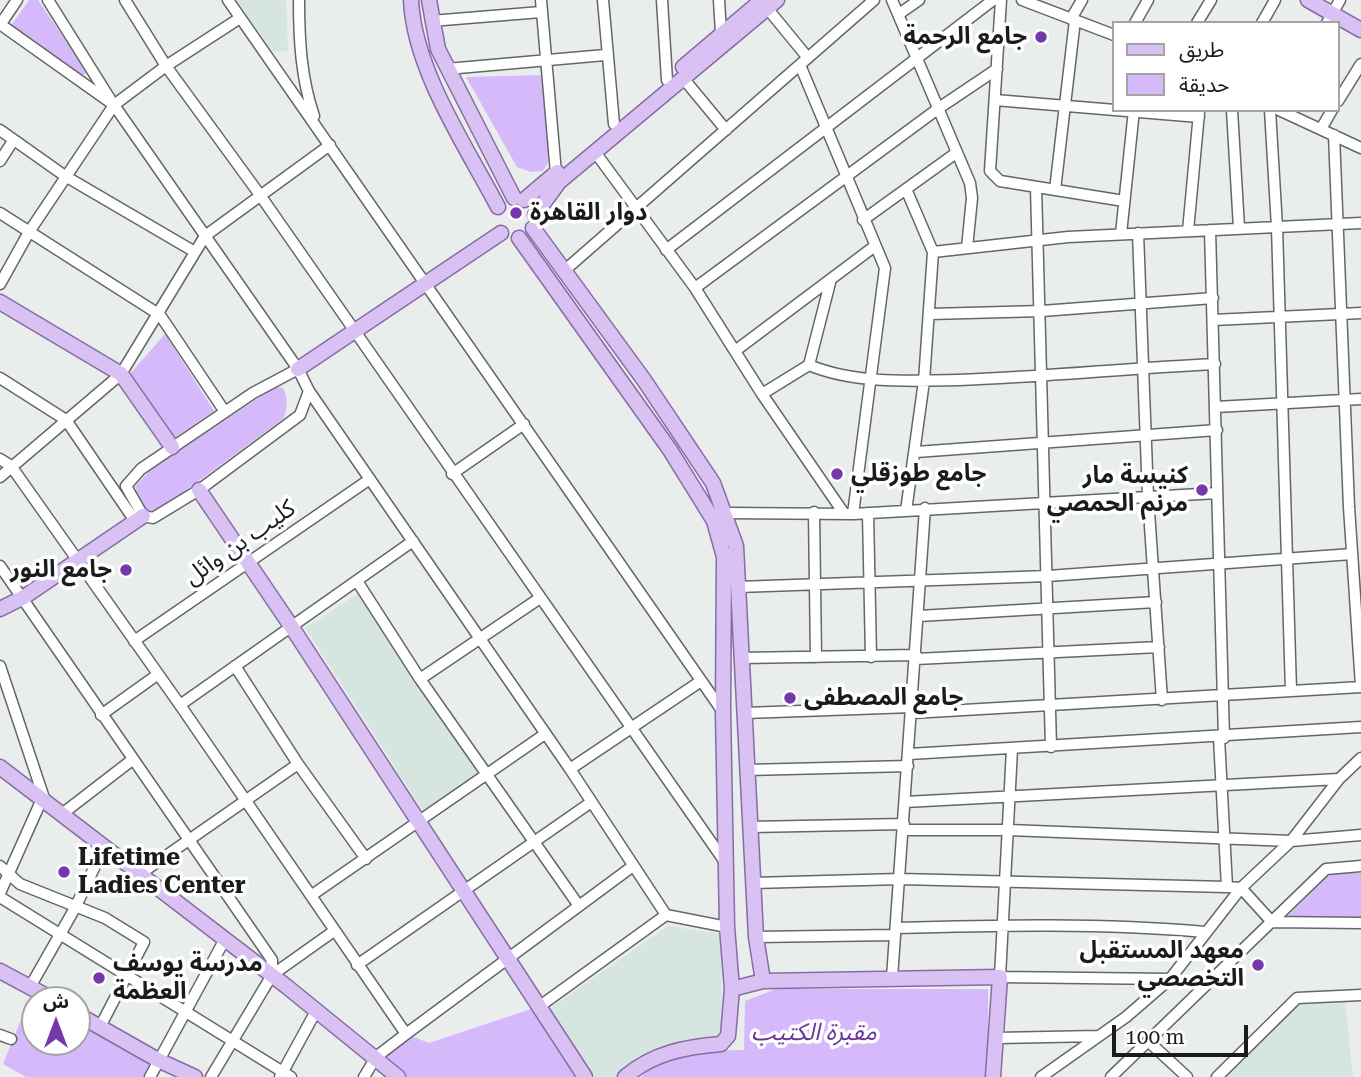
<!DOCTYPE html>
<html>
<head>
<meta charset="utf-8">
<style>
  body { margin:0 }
  #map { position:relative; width:1361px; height:1077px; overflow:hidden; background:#e9eeed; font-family:"Roboto Serif","Noto Sans Arabic",serif }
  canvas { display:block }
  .legend { position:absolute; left:1112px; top:21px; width:228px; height:91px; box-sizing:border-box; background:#fff; border:2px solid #a3a4a4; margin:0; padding:9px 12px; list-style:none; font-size:21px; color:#1a1c1c }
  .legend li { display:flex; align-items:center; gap:14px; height:35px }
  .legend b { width:35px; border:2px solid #a3a4a4 }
  .north { position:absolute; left:21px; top:986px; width:70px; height:70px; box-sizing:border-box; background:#fff; border:2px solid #a3a4a4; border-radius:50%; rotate:0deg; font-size:19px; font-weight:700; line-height:28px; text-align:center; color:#1a1c1c }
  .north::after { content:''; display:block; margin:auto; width:24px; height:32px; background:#7638ad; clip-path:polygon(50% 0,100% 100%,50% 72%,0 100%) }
  .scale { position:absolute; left:1112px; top:1025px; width:136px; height:32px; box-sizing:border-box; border:4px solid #1a1c1c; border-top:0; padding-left:9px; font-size:21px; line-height:24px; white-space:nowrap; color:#1a1c1c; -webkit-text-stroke:5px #fff; paint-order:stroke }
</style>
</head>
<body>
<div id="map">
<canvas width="1361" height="1077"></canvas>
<ul class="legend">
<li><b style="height:9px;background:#d9c1f4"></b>طريق</li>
<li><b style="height:19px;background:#d6b9fa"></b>حديقة</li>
</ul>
<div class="north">ش</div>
<div class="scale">100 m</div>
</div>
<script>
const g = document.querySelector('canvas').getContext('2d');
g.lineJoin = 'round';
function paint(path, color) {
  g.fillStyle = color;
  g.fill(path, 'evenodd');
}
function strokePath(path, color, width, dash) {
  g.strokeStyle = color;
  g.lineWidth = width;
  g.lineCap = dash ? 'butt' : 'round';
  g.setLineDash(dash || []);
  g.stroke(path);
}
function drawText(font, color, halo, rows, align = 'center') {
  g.font = font + ' "Roboto Serif","Noto Sans Arabic",serif';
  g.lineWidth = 7;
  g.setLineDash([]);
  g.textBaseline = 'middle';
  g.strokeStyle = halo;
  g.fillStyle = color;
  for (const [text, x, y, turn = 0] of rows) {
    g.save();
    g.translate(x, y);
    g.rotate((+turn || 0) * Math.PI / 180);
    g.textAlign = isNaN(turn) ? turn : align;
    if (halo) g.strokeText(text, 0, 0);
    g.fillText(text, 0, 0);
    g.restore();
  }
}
const built = new Path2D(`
  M 237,0 L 286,0 L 288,51 L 273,52 Z
  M 357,594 L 480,772 L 424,812 L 305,628 Z
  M 668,926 L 721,934 L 722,1032 L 718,1038 L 683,1041 L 638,1056 L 619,1077 L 595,1077 L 550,1008 Z
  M 1345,1001 L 1353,1077 L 1224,1077 L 1299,1002 Z`);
const green = new Path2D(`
  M 29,0 L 38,0 L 87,72 L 82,77 L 8,30 Z
  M 542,75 L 549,161 L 543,171 L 531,172 L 517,167 L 466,77 Z
  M 165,334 L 214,411 L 173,439 L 130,374 Z
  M 275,387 L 283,388 C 288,398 288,409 283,419 L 155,513 L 145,511 L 135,487 L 150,470 Z
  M 1331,873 L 1361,873 L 1361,918 L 1286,918 Z
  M 776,989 L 988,989 L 988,1077 L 641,1077 C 669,1050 708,1050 744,1050 L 745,1001 Z
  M 33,990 L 49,1000 L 35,1000 L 35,1042 L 77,1042 L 77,1018 L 151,1064 L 145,1077 L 26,1077 L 3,1064 Z
  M 540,1006 L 585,1077 L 398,1077 L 376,1057 L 406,1034 L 429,1043 Z`);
const minor = new Path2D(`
  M 48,0 L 110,99
  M 125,0 L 166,66 L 260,195 L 725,862
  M 228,0 L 723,712
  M 299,0 C 299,40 301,78 314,116
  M 541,0 L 556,173
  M 603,0 L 614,124
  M 662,0 L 667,80
  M 719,0 L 721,33
  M 892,0 L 970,183 L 972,198 L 967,248
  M 1001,0 L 990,171 L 1000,181 L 1124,201
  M 1022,0 L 1114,35
  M 767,8 L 808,58
  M 899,14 L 919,0
  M 1071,19 L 1082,0
  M 431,21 L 541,12
  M 1135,23 L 1148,0
  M 1197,23 L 1211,0
  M 1262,23 L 1275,0
  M 1327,23 L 1340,0
  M 0,24 L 114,105 L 298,369 L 309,391 L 570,769 L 666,915
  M 0,25 L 17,0
  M 800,65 L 885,268 L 853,514
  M 447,69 L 605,55
  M 683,78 L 726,130
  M 995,100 L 1199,117
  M 1338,101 L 1361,64
  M 1232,110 L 1239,228
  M 1270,110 L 1277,227 L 1291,691
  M 1279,110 L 1361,148
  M 1321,129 L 1332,110
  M 0,130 L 65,176 L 195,252
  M 1334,135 L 1349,507 L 1361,686
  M 595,152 L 695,288 L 762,394 L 843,512
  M 0,161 L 13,141
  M 1036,187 L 1051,747
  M 906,189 L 933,252 L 924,381 L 906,511
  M 1055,190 L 1075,20
  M 0,213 L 160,315 L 225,412
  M 863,220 L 956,153
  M 1210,230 L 1224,738
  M 1188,231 L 1199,113
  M 1138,233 L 1148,497 L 1162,700
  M 1121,234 L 1134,110
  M 666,250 L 993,0
  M 933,252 L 1068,237 L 1361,223
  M 565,270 L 874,0
  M 831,279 L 809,365 C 854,384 911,381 958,380 C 1044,377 1129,368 1215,364
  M 0,284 L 29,232 L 114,105 L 166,66 L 240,18
  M 695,288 L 939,108 L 997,69
  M 930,314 L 1042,311 L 1213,298
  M 1213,320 L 1361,313
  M 735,351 L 875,246
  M 298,369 L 253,393 L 141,469 L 126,486 L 143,516 L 153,518 L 199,490 L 300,415 L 309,391
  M 0,378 L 66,420 L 135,521
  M 762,394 L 809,365
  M 1216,407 L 1361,399
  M 916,452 L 1217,430
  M 0,459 L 11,466 L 180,705 L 406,1034
  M 452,474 L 524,424
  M 0,477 L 121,374 L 205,236 L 330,145
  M 814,512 L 816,657
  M 726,513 L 853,514 L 1217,493
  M 868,513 L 871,657
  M 0,566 L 272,960 L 272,975
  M 357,581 L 420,679 L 579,906
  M 738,587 L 1048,576 L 1352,554
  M 919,616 L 1156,602
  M 134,641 L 370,479
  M 742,658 L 916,655
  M 916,659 L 1159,647
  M 0,666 L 45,801
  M 235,666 L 298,764 L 366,859
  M 420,679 L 540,598
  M 180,705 L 413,541
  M 745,713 L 912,707
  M 912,713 L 1361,687
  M 101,715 L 157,675
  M 1219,738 L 1227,887
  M 1012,749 L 1000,977 L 1170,979
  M 909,754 L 1361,727
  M 570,769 L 701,681
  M 747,770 L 908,766
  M 905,802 L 1339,779
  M 62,814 L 132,760
  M 750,827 L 904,824
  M 903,830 L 1008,830 L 1291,841 L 1361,835
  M 0,866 L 20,884 L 105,918 L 144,942 L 100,1027
  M 140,874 L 298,764
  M 753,883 L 900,879 L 1227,887 L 1241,888 L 1272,922 L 1361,923
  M 0,893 L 42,799
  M 312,895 L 545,734
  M 0,897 L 291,1077
  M 896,928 C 999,925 1102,923 1205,932
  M 756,937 L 895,935
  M 357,965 L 590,803
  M 892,978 L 925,508
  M 30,987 L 75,908 L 104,847
  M 540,1006 L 666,915 L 727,927
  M 0,1035 L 11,1039
  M 997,1038 L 1098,1036
  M 1148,1041 L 1187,1077
  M 150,1077 L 225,939
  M 211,1077 L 272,975 L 334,931
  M 280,1077 L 316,1011
  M 364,1077 L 376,1057 L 406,1034 L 633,866
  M 1041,1077 L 1126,1017 L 1170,979 L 1241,888 L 1291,841 L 1339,779 L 1361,758
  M 1111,1077 L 1326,869 L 1361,866
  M 1217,1077 L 1297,998 L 1361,995`);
const major = new Path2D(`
  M 411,0 C 414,70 466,146 498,207
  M 429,0 L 438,49 L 514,198
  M 1308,0 L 1361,30
  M 683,67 L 762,0
  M 524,200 L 557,172
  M 535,215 L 559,182 L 777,0
  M 533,228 L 644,380 L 713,483 L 736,546 L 756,937 L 763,981
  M 519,238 L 670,450 L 714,521 L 724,557 L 723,712 L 727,927 L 732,989
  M 0,302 L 121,374 L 172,447
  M 298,369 L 501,233
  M 199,490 L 291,626 L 585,1077
  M 0,609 L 24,597 L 143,516
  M 0,767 L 286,986 L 398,1077
  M 0,971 L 54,1000
  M 77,1014 L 158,1060 L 195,1077
  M 625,1077 C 653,1053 685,1047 721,1044 L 728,1036 L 732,989 L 763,981 L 1000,977 L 993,1077`);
const markers = [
  [1041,37,7,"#7638ad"],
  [516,213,7,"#7638ad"],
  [837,474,7,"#7638ad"],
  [1202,490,7,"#7638ad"],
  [126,570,7,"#7638ad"],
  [790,698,7,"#7638ad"],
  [64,872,7,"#7638ad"],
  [1258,965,7,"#7638ad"],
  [99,978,7,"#7638ad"]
];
const poiNames = [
  ["جامع الرحمة",1027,37,"right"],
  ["دوار القاهرة",530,213],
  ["جامع طوزقلي",851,474],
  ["كنيسة مار",1188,476,"right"],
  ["مرنم الحمصي",1188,504,"right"],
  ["جامع النور",112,570,"right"],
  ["جامع المصطفى",804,698],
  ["Lifetime",78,858],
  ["Ladies Center",78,886],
  ["معهد المستقبل",1244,951,"right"],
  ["التخصصي",1244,979,"right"],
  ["مدرسة يوسف",113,964],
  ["العظمة",113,992]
];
const streetNames = [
  ["كليب بن وائل",240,543,-35]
];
const parkNames = [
  ["مقبرة الكتيب",814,1033]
];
paint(built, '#d7e5e1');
paint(green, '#d6b9fa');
strokePath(minor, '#636866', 13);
strokePath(major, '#856da4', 17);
strokePath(minor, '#fff', 10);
strokePath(major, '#d9c1f4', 14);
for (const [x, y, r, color] of markers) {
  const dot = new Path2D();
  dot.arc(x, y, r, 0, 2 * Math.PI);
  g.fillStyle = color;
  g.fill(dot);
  strokePath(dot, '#fff', 2.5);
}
drawText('bold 24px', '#1a1c1c', '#fff', poiNames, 'left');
drawText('24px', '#1a1c1c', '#fff', streetNames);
drawText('italic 24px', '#693996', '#fff', parkNames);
</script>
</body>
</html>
